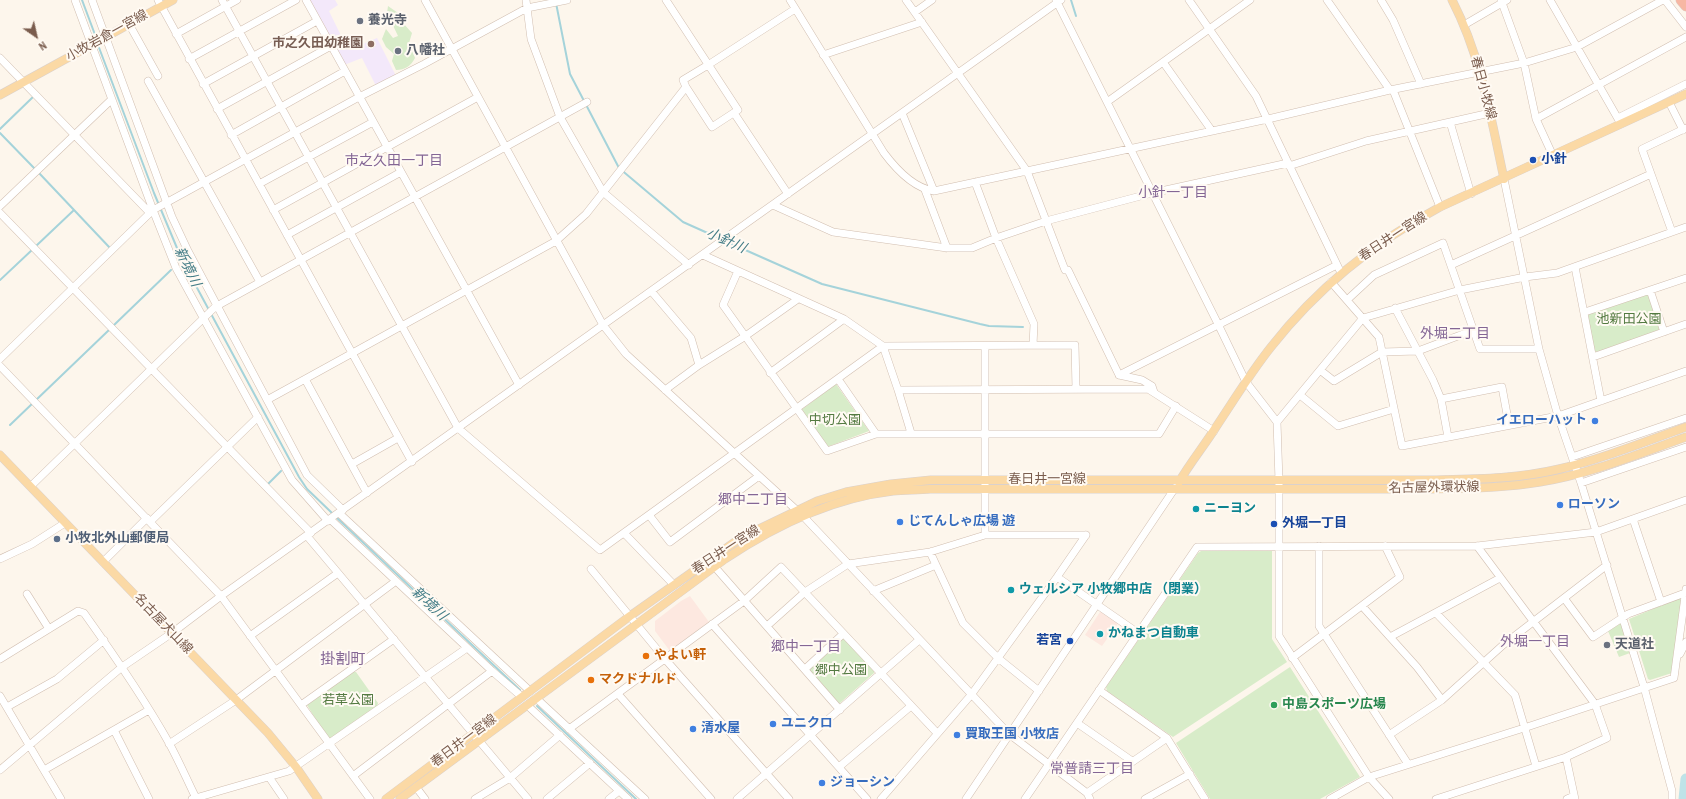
<!DOCTYPE html>
<html>
<head>
<meta charset="utf-8">
<style>
  body { margin:0 }
  #map { position:relative; width:1686px; height:799px; overflow:hidden; background:#fdf6ec; font-family:"Archivo Narrow",sans-serif }
  canvas { display:block }
  .north { position:absolute; left:16px; top:16px; width:40px; height:40px; -webkit-text-stroke:3px #fffaf3; paint-order:stroke; rotate:146deg; font-size:11px; font-weight:700; line-height:16px; text-align:center; color:#7a5c4d }
  .north::after { content:''; display:block; margin:auto; width:14px; height:18px; background:#7a5c4d; clip-path:polygon(50% 0,100% 100%,50% 72%,0 100%) }
</style>
</head>
<body>
<div id="map">
<canvas width="1686" height="799"></canvas>
<div class="north">N</div>
</div>
<script>
const g = document.querySelector('canvas').getContext('2d');
g.lineJoin = 'round';
function paint(path, color) {
  g.fillStyle = color;
  g.fill(path, 'evenodd');
}
function strokePath(path, color, width, dash) {
  g.strokeStyle = color;
  g.lineWidth = width;
  g.lineCap = dash ? 'butt' : 'round';
  g.setLineDash(dash || []);
  g.stroke(path);
}
function drawText(font, color, halo, rows, align = 'center') {
  g.font = font + ' "Archivo Narrow","Noto Sans JP",sans-serif';
  g.lineWidth = 4;
  g.setLineDash([]);
  g.textBaseline = 'middle';
  g.strokeStyle = halo;
  g.fillStyle = color;
  for (const [text, x, y, turn = 0] of rows) {
    g.save();
    g.translate(x, y);
    g.rotate((+turn || 0) * Math.PI / 180);
    g.textAlign = isNaN(turn) ? turn : align;
    if (halo) g.strokeText(text, 0, 0);
    g.fillText(text, 0, 0);
    g.restore();
  }
}
const commercial = new Path2D(`
  M 690,596 L 709,622 L 670,651 L 655,631 L 655,621 L 681,601 Z
  M 1100,612 L 1106,612 L 1119,622 L 1102,646 L 1085,635 Z`);
const education = new Path2D(`
  M 308,0 L 335,0 L 338,5 L 329,11 L 348,50 L 377,38 L 396,76 L 376,86 L 362,58 L 344,65 Z`);
const green = new Path2D(`
  M 388,6 L 398,13 L 403,23 L 412,33 L 409,43 L 415,58 C 411,66 405,70 396,70 L 392,61 L 394,54 L 386,47 L 382,39 L 386,29 L 393,38 L 398,36 L 387,13 Z
  M 1646,294 L 1649,295 L 1661,327 L 1659,330 L 1597,352 L 1594,351 L 1588,316 L 1589,313 Z
  M 836,384 L 869,431 L 827,447 L 801,410 Z
  M 1201,551 L 1272,551 L 1272,639 L 1287,662 L 1173,737 L 1107,691 L 1106,687 L 1198,553 Z
  M 1679,598 L 1681,600 L 1672,673 L 1650,680 L 1648,679 L 1629,619 Z
  M 1621,623 L 1630,653 L 1619,657 L 1608,631 Z
  M 842,639 L 844,639 L 874,670 L 874,673 L 840,703 L 837,703 L 809,670 Z
  M 1290,667 L 1360,777 L 1320,799 L 1210,799 L 1176,743 Z
  M 353,672 L 356,672 L 378,703 L 377,706 L 331,738 L 327,738 L 307,705 Z`);
const stream = new Path2D(`
  M 82,0 L 97,40
  M 1071,0 L 1076,16
  M 556,3 L 570,74 L 619,168 L 683,222 L 721,239
  M 98,45 L 154,193 L 182,260 L 299,477 L 307,489 L 332,513
  M 0,129 L 34,96
  M 0,133 L 35,169
  M 39,173 L 110,248
  M 725,241 L 822,284 L 980,324 L 989,326 L 1023,327
  M 36,246 L 74,210
  M 0,280 L 33,249
  M 113,326 L 171,270
  M 10,425 L 110,329
  M 267,485 L 281,471
  M 337,518 L 520,690
  M 537,706 L 636,799`);
const river = new Path2D(`
  M 1684,799 L 1686,779`);
const minor = new Path2D(`
  M 75,0 L 153,210 L 176,268 L 292,480 L 328,521
  M 92,0 L 172,217 L 188,251 L 307,475 L 343,510
  M 158,0 L 412,462
  M 222,0 L 458,428 L 600,550 L 883,346 L 1075,345 L 1076,389
  M 306,0 L 519,385
  M 425,0 L 603,325 L 626,354 L 803,516 L 1009,734 L 1087,793 L 1090,799
  M 526,0 L 531,39 L 560,117 L 603,192 L 689,265
  M 666,0 L 738,110 L 712,127 L 686,87
  M 790,0 L 884,153 C 896,169 913,188 934,191 L 1268,119 L 1390,90 L 1524,63 L 1577,47 L 1663,0
  M 906,0 L 1027,171 L 1065,270 L 1068,270 L 1119,375 L 1337,265
  M 1056,0 L 1218,324 L 1246,382 L 1277,422 L 1279,481 L 1279,636 L 1369,777 L 1389,799
  M 1189,0 L 1256,96 L 1341,273
  M 1327,0 L 1390,90
  M 1381,0 L 1393,20 L 1421,84
  M 1501,0 L 1524,63 L 1536,119 L 1686,37
  M 1550,0 L 1621,124
  M 1665,0 L 1686,27
  M 915,12 L 932,0
  M 129,24 L 158,76
  M 1464,25 L 1507,0
  M 176,34 L 237,0
  M 823,55 L 922,22
  M 0,58 L 150,213
  M 189,59 L 296,0
  M 1163,62 L 1212,131
  M 148,81 L 260,282
  M 203,84 L 317,21
  M 1393,90 L 1440,207
  M 1107,102 L 1250,0
  M 1669,102 L 1683,130
  M 217,109 L 331,46
  M 734,113 L 788,194
  M 902,113 L 934,191
  M 1618,118 L 1686,84
  M 1536,119 L 1553,156
  M 1450,122 L 1471,194
  M 231,135 L 345,71
  M 1289,166 L 1366,141 L 1490,113
  M 1504,179 L 1539,349 L 1558,416 L 1581,483 L 1644,687 L 1672,791 L 1672,799
  M 975,182 L 996,238 L 1034,324 L 1033,345
  M 259,184 L 373,122
  M 925,190 L 947,248
  M 773,205 L 833,232 L 947,248 L 972,248 L 996,238 L 1046,221 L 1152,193 L 1288,163
  M 0,206 L 111,100
  M 273,210 L 478,97
  M 0,213 L 311,533
  M 1672,232 L 1642,149 L 1686,128
  M 287,235 L 401,172
  M 703,255 L 844,319 L 883,346 L 898,390 L 911,433
  M 1451,265 L 1651,174
  M 1575,267 L 1601,401
  M 738,271 L 723,305 L 827,451 L 876,434 L 1159,434 L 1176,406
  M 1331,282 L 1379,337 L 1402,446 L 1558,416 L 1686,371
  M 1650,290 L 1664,332
  M 652,292 L 691,338 L 699,365
  M 1347,300 L 1374,275 L 1443,243 L 1480,349 L 1539,349
  M 1395,308 L 1433,380 L 1441,399 L 1448,437
  M 1585,312 L 1686,278
  M 985,346 L 985,535
  M 1593,357 L 1686,324
  M 0,359 L 153,210 L 359,97 L 424,64 L 527,8 L 567,0
  M 0,366 L 221,596 L 370,799
  M 1320,370 L 1334,381 L 1382,352 L 1418,351 L 1474,330
  M 770,373 L 844,319
  M 1119,375 L 1142,380 L 1152,386 L 1154,392
  M 305,379 L 367,493
  M 838,379 L 876,434
  M 665,390 L 699,365 L 744,337 L 798,299
  M 898,390 L 1148,389 L 1214,431
  M 1300,395 L 1338,426 L 1394,409
  M 1441,399 L 1502,387 L 1509,425
  M 267,400 L 556,241 L 586,214 L 686,87 L 683,80 L 708,65 L 795,9
  M 1277,422 L 1363,318 L 1460,290 L 1525,277 L 1557,273 L 1686,227
  M 1572,457 L 1686,418
  M 352,464 L 398,438
  M 1581,483 L 1686,447
  M 31,486 L 215,307 L 587,102
  M 339,513 L 530,691
  M 649,515 L 670,542 L 759,476
  M 330,519 L 492,671 L 522,697
  M 1633,519 L 1661,602
  M 151,521 L 258,417
  M 624,533 L 674,585
  M 307,536 L 528,799
  M 1319,546 L 1319,626 L 1408,764
  M 930,552 L 963,623 L 998,658 L 1039,691
  M 0,559 L 32,544 L 65,523
  M 103,562 L 147,518
  M 714,566 L 840,710
  M 591,569 L 665,659 L 789,799
  M 1057,577 L 1138,633
  M 873,591 L 936,565
  M 27,594 L 49,629
  M 1564,598 L 1593,637 L 1628,614 L 1685,593
  M 1362,606 L 1417,667 L 1442,700
  M 1436,613 L 1515,695 L 1536,766
  M 712,624 L 867,799
  M 767,626 L 805,592 L 848,564 L 930,552 L 985,535 L 1086,535
  M 250,636 L 338,573
  M 1390,637 L 1500,578
  M 1680,654 L 1686,642
  M 1292,658 L 1400,577 L 1385,546
  M 0,659 L 78,611 L 84,613 C 114,655 144,698 169,743 C 179,761 187,780 196,798
  M 805,669 L 843,634
  M 1099,690 L 1167,738 L 1205,799
  M 618,694 L 711,799
  M 0,696 L 61,799
  M 536,698 L 645,799
  M 301,705 L 394,639
  M 527,705 L 628,799
  M 7,707 L 57,679 L 104,640
  M 1077,723 L 1132,761
  M 569,729 L 744,601 L 781,567 L 937,733
  M 114,730 L 149,799
  M 1389,735 L 1442,700 L 1503,645 L 1607,565
  M 169,744 L 236,700 L 396,581
  M 1566,757 L 1575,799
  M 839,767 L 911,706
  M 0,770 L 122,667 L 172,633 L 221,596 L 1061,0
  M 44,770 L 149,710
  M 353,776 L 492,671
  M 269,777 L 284,799
  M 416,787 L 425,799
  M 1087,793 L 1167,738
  M 192,799 L 289,771 L 467,648
  M 475,799 L 510,778 L 560,735
  M 547,799 L 590,763
  M 609,799 L 619,791
  M 737,799 L 919,640
  M 881,799 L 971,695 L 1057,577 L 1086,535
  M 966,799 L 1175,488
  M 1025,799 L 1197,547 L 1477,546 L 1596,532 L 1686,500
  M 1145,799 L 1190,774
  M 1330,799 L 1369,777 L 1524,728 L 1674,678 L 1686,589
  M 1436,799 L 1566,757 L 1607,738 L 1595,704 L 1477,546
  M 1567,799 L 1574,796`);
const major = new Path2D(`
  M 1452,0 C 1481,56 1491,118 1504,179
  M 0,95 L 173,0
  M 0,455 L 268,733 L 296,767 L 318,799
  M 1179,482 C 1190,463 1204,446 1216,427 C 1234,400 1251,372 1271,347 C 1318,287 1373,243 1440,207 L 1686,94
  M 386,799 L 630,616 L 742,537 L 817,501 L 846,492 L 891,484 L 931,480 L 1432,480 C 1475,479 1517,479 1559,469 C 1602,459 1644,442 1686,427
  M 400,799 L 725,559 C 776,525 832,498 893,491 C 905,490 918,490 930,489 L 1433,489 C 1468,488 1505,488 1540,482 C 1590,474 1638,454 1686,437`);
const highway = new Path2D(`
  M 1681,0 L 1686,6`);
const markers = [
  [360,21,4,"#6b7280"],
  [371,44,4,"#8d6e63"],
  [398,51,4,"#6b7280"],
  [1533,160,4,"#1a4fb4"],
  [1595,421,4,"#3f7fe0"],
  [1560,505,4,"#3f7fe0"],
  [1196,509,4,"#0f9aa8"],
  [900,522,4,"#3f7fe0"],
  [1274,524,4,"#1a4fb4"],
  [57,539,4,"#5c6f8a"],
  [1011,590,4,"#0f9aa8"],
  [1100,634,4,"#0f9aa8"],
  [1070,641,4,"#1a4fb4"],
  [1607,645,4,"#6b7280"],
  [646,656,4,"#e8710a"],
  [591,680,4,"#e8710a"],
  [1274,705,4,"#2e9e5b"],
  [773,724,4,"#3f7fe0"],
  [693,729,4,"#3f7fe0"],
  [957,735,4,"#3f7fe0"],
  [822,783,4,"#3f7fe0"]
];
const worshipNames = [
  ["養光寺",368,21],
  ["八幡社",406,51],
  ["天道社",1615,645]
];
const streetNames = [
  ["小牧岩倉一宮線",107,36,-29],
  ["春日小牧線",1483,88,75],
  ["春日井一宮線",1393,237,-33],
  ["春日井一宮線",1047,480],
  ["名古屋外環状線",1434,488,-1],
  ["春日井一宮線",726,550,-33],
  ["名古屋犬山線",163,624,46],
  ["春日井一宮線",464,741,-37]
];
const educationNames = [
  ["市之久田幼稚園",363,44]
];
const transitNames = [
  ["小針",1541,160],
  ["外堀一丁目",1282,524],
  ["若宮",1062,641,"right"]
];
const parkNames = [
  ["池新田公園",1629,320],
  ["中切公園",835,421],
  ["郷中公園",841,671],
  ["若草公園",348,701]
];
const shopNames = [
  ["イエローハット",1587,421,"right"],
  ["ローソン",1568,505],
  ["じてんしゃ広場 遊",908,522],
  ["ユニクロ",781,724],
  ["清水屋",701,729],
  ["買取王国 小牧店",965,735],
  ["ジョーシン",830,783]
];
const cultureNames = [
  ["ニーヨン",1204,509],
  ["ウェルシア 小牧郷中店 （閉業）",1019,590],
  ["かねまつ自動車",1108,634]
];
const serviceNames = [
  ["小牧北外山郵便局",65,539]
];
const foodNames = [
  ["やよい軒",654,656],
  ["マクドナルド",599,680]
];
const leisureNames = [
  ["中島スポーツ広場",1282,705]
];
const neighbourhoodNames = [
  ["市之久田一丁目",394,161],
  ["小針一丁目",1173,193],
  ["外堀二丁目",1455,334],
  ["郷中二丁目",753,500],
  ["外堀一丁目",1535,642],
  ["郷中一丁目",806,647],
  ["常普請三丁目",1092,769]
];
const waterNames = [
  ["小針川",726,241,24],
  ["新境川",187,267,64],
  ["新境川",429,604,43]
];
const quarterNames = [
  ["掛割町",343,660]
];
paint(commercial, '#fde8e0');
paint(education, '#f3e8fa');
paint(green, '#d8ecc9');
strokePath(stream, '#a5d3da', 2);
strokePath(river, '#bfe3e8', 11);
strokePath(minor, '#d1beb0', 8);
strokePath(major, '#dad1cd', 9);
strokePath(highway, '#dad1cd', 11);
strokePath(minor, '#fff', 7);
strokePath(major, '#fbd9a5', 8);
strokePath(highway, '#f7b7a3', 10);
for (const [x, y, r, color] of markers) {
  const dot = new Path2D();
  dot.arc(x, y, r, 0, 2 * Math.PI);
  g.fillStyle = color;
  g.fill(dot);
  strokePath(dot, '#fffaf3', 1.5);
}
drawText('bold 13px', '#5b616d', '#fffaf3', worshipNames, 'left');
drawText('13px', '#7a5c4d', '#fffaf3', streetNames);
drawText('bold 13px', '#785e54', '#fffaf3', educationNames, 'right');
drawText('bold 13px', '#164399', '#fffaf3', transitNames, 'left');
drawText('13px', '#537a41', '#fffaf3', parkNames);
drawText('bold 13px', '#366cbe', '#fffaf3', shopNames, 'left');
drawText('bold 13px', '#0d838f', '#fffaf3', cultureNames, 'left');
drawText('bold 13px', '#4e5e75', '#fffaf3', serviceNames, 'left');
drawText('bold 13px', '#c56008', '#fffaf3', foodNames, 'left');
drawText('bold 13px', '#27864d', '#fffaf3', leisureNames, 'left');
drawText('14px', '#846695', '#fffaf3', neighbourhoodNames);
drawText('italic 14px', '#437c86', '#fffaf3', waterNames);
drawText('15px', '#846695', '#fffaf3', quarterNames);
</script>
</body>
</html>
